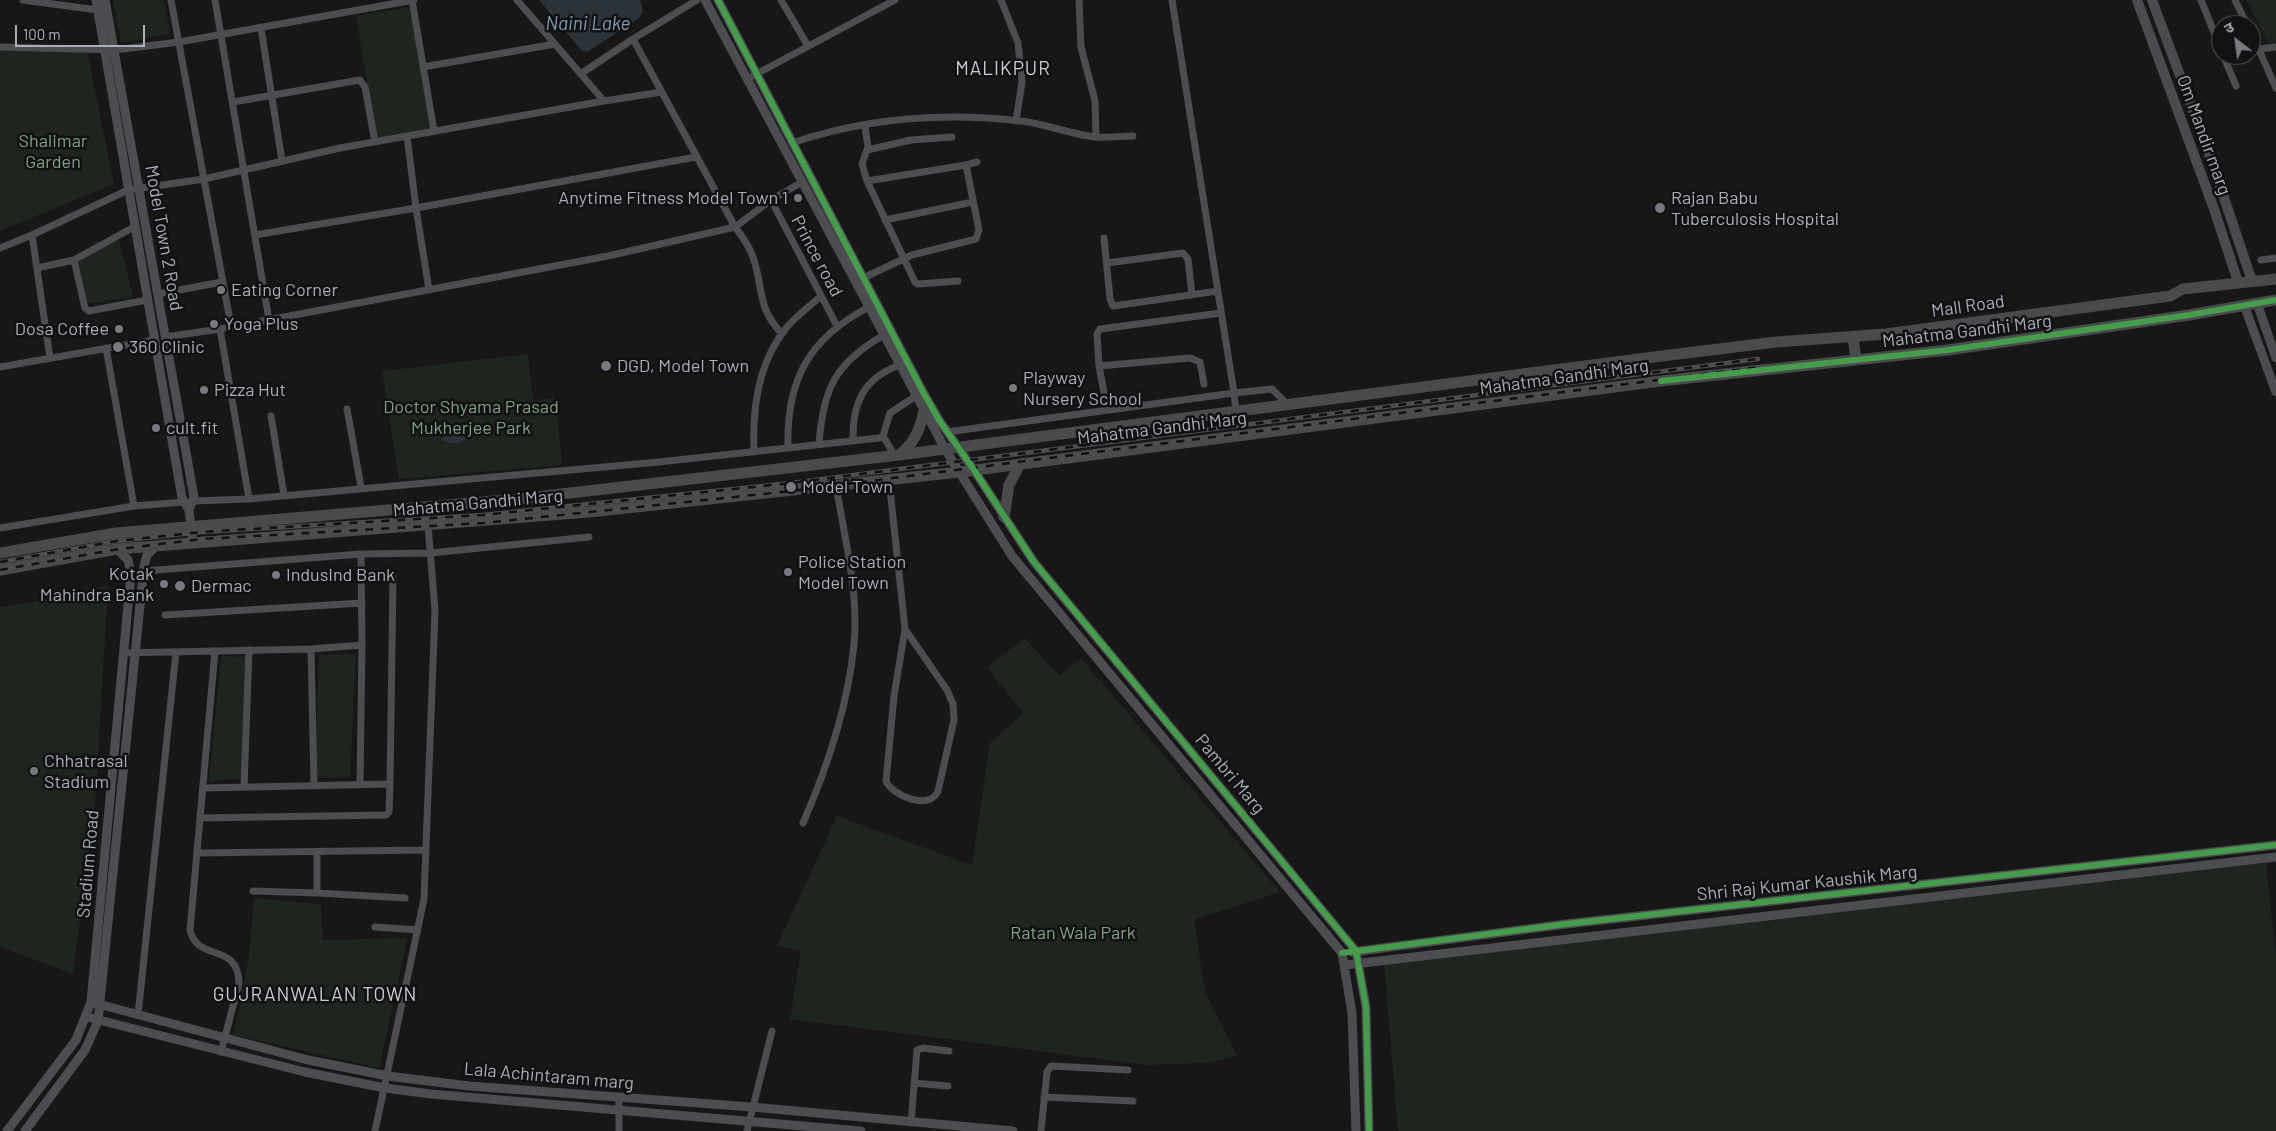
<!DOCTYPE html>
<html>
<head>
<meta charset="utf-8">
<style>
  body { margin:0 }
  #map { position:relative; width:2276px; height:1131px; overflow:hidden; background:#171717; font-family:Barlow,"Noto Sans Devanagari",sans-serif }
  canvas { display:block }
  .north { position:absolute; left:2211px; top:15px; width:50px; height:50px; box-sizing:border-box; background:#111113; border:1px solid #4e5055; border-radius:50%; rotate:330deg; font-size:14px; font-weight:700; line-height:20px; text-align:center; color:#a9aeb8 }
  .north::after { content:''; display:block; margin:auto; width:18px; height:22px; background:#767980; clip-path:polygon(50% 0,100% 100%,50% 72%,0 100%) }
  .scale { position:absolute; left:15px; top:25px; width:130px; height:22px; box-sizing:border-box; border:2px solid #a9aeb8; border-top:0; padding-left:6px; font-size:15px; line-height:18px; white-space:nowrap; color:#a9aeb8; -webkit-text-stroke:4px #111113; paint-order:stroke }
</style>
</head>
<body>
<div id="map">
<canvas width="2276" height="1131"></canvas>
<div class="north">उ</div>
<div class="scale">100 m</div>
</div>
<script>
const g = document.querySelector('canvas').getContext('2d');
g.lineJoin = 'round';
function paint(path, color) {
  g.fillStyle = color;
  g.fill(path, 'evenodd');
}
function strokePath(path, color, width, dash) {
  g.strokeStyle = color;
  g.lineWidth = width;
  g.lineCap = dash ? 'butt' : 'round';
  g.setLineDash(dash || []);
  g.stroke(path);
}
function drawText(font, color, halo, rows, align = 'center') {
  g.font = font + ' Barlow,sans-serif';
  g.lineWidth = 5;
  g.setLineDash([]);
  g.textBaseline = 'middle';
  g.strokeStyle = halo;
  g.fillStyle = color;
  for (const [text, x, y, turn = 0] of rows) {
    g.save();
    g.translate(x, y);
    g.rotate((+turn || 0) * Math.PI / 180);
    g.textAlign = isNaN(turn) ? turn : align;
    if (halo) g.strokeText(text, 0, 0);
    g.fillText(text, 0, 0);
    g.restore();
  }
}
const green = new Path2D(`
  M 113,0 L 164,0 L 170,34 L 121,43 Z
  M 2246,0 L 2276,0 L 2276,43 L 2269,44 Z
  M 410,7 L 430,129 L 376,138 L 356,16 Z
  M 0,50 L 87,51 L 114,184 L 0,231 Z
  M 119,239 L 133,297 L 88,304 L 78,260 Z
  M 528,354 L 533,400 L 556,398 L 562,465 L 399,479 L 382,371 Z
  M 108,585 L 95,805 L 73,974 L 0,947 L 0,607 L 28,603 Z
  M 1025,638 L 1059,676 L 1081,658 L 1280,892 L 1194,920 L 1205,991 L 1237,1056 L 1206,1063 L 1147,1065 L 790,1019 L 801,951 L 777,946 L 837,816 L 972,865 L 990,743 L 1023,713 L 987,667 Z
  M 356,654 L 350,777 L 315,777 L 319,655 Z
  M 221,656 L 251,657 L 247,778 L 209,781 Z
  M 2266,863 L 2276,957 L 2276,1131 L 1398,1131 L 1384,961 Z
  M 254,898 L 321,904 L 323,940 L 408,938 L 379,1068 L 234,1035 L 249,956 Z`);
const water = new Path2D(`
  M 539,0 L 640,0 L 643,11 L 639,18 L 587,52 L 581,50 Z
  M 467,428 L 474,433 C 465,443 453,447 441,439 L 446,432 L 457,435 Z`);
const minor = new Path2D(`
  M 23,0 L 98,10
  M 171,0 L 231,326
  M 215,0 L 269,320
  M 412,0 L 434,131
  M 517,0 L 604,101 L 662,92
  M 781,0 L 808,46
  M 1001,0 L 1018,43 L 1022,82 L 1016,121
  M 1079,0 L 1081,47 L 1095,101 L 1096,137
  M 1172,0 L 1234,393 L 1272,389 L 1289,406
  M 2201,0 L 2221,50
  M 2235,0 L 2247,25
  M 261,28 L 282,161
  M 2251,32 L 2276,88
  M 633,39 L 697,0
  M 0,47 L 115,50 L 179,42 L 414,0
  M 2260,49 L 2276,47
  M 2223,55 L 2236,86
  M 423,67 L 555,44
  M 582,73 L 633,39 L 735,227 C 742,236 749,246 753,257 C 764,289 756,306 782,334
  M 747,79 L 895,0
  M 233,102 L 360,80 L 365,87 L 375,142
  M 865,126 L 868,147 L 862,164 L 867,181
  M 792,143 C 866,118 943,112 1021,121 C 1046,124 1070,134 1095,137 C 1107,138 1121,136 1133,136
  M 867,150 L 911,140 L 952,137
  M 966,165 L 977,162
  M 771,200 L 837,326
  M 885,220 L 973,202
  M 32,235 L 50,358
  M 255,235 L 416,208 L 407,136
  M 1104,238 L 1110,299 L 1113,306 L 1218,291
  M 0,248 L 32,235 L 128,190 L 204,179 L 340,148 L 604,101
  M 74,260 L 85,308 L 89,311 L 147,300
  M 2261,260 L 2276,258
  M 1107,263 L 1183,253 L 1188,259 L 1192,295
  M 37,268 L 74,260 L 134,227
  M 863,278 L 912,255 L 976,239 L 979,230 L 966,165 L 867,181 L 915,282 L 918,284 L 958,281
  M 429,290 L 416,208 L 696,157
  M 158,294 L 222,282
  M 220,329 L 249,499
  M 165,337 L 220,329 L 608,256 L 735,227 L 771,200 L 802,182
  M 106,348 L 134,506
  M 1099,366 L 1190,358 L 1200,362 L 1204,384
  M 0,367 L 154,340
  M 1105,398 L 1099,366 L 1097,334 L 1100,329 L 1221,313
  M 347,409 L 361,487
  M 271,416 L 284,495
  M 947,432 L 1234,393 L 1236,412
  M 883,436 L 895,456
  M 853,441 C 852,404 863,378 900,365
  M 819,444 C 823,389 835,363 884,335
  M 788,448 C 786,380 809,338 869,307
  M 754,452 C 752,408 758,362 787,327 C 797,315 810,306 821,296
  M 889,480 L 905,629 L 947,690 L 953,704 L 954,720 L 938,791 C 930,811 892,796 886,781 L 894,696 L 905,629
  M 193,501 L 249,499 L 659,462 L 879,438 L 883,436 L 890,413 L 916,396
  M 0,528 L 134,506 L 185,502
  M 144,571 L 361,554 L 431,553 L 589,537
  M 165,615 L 362,603
  M 311,649 L 314,785
  M 215,651 L 190,930 C 197,963 238,941 239,983 L 221,1052
  M 123,653 L 311,649 L 362,645 L 361,554
  M 360,784 L 362,645
  M 244,787 L 249,650
  M 204,788 L 390,784 L 393,578 L 391,575 L 362,574
  M 201,818 L 386,815 L 389,812 L 390,784
  M 803,823 C 828,766 848,706 854,644 C 859,592 844,536 836,485
  M 317,852 L 317,893 L 405,898
  M 198,853 L 425,850
  M 253,891 L 317,893
  M 375,927 L 418,930
  M 138,1015 L 176,652
  M 914,1083 L 948,1086
  M 1044,1097 L 1133,1101
  M 911,1123 L 917,1050 L 923,1048 L 949,1051
  M 375,1131 L 424,899 L 435,611 L 428,525
  M 619,1131 L 619,1099
  M 747,1131 L 772,1031
  M 1041,1131 L 1047,1072 L 1051,1066 L 1128,1070`);
const tertiary = new Path2D(`
  M 96,0 L 182,498 L 189,510 L 193,543
  M 105,0 L 194,497 L 189,510
  M 705,0 L 945,449 L 1012,556 L 1342,953 L 1352,1013 L 1356,1131
  M 718,0 L 923,392 L 939,420 L 974,470 L 1034,562 L 1356,951 L 1366,1007 L 1369,1131
  M 2257,303 L 2276,358
  M 2244,305 L 2276,392
  M 1352,952 L 1566,924 L 2276,845
  M 1345,965 L 2276,857
  M 91,1002 L 308,1060 L 388,1076 L 469,1086 L 752,1107 L 1013,1131
  M 87,1017 L 305,1072 L 385,1088 L 431,1094 L 861,1131
  M 7,1131 L 76,1040 L 91,1002 L 131,573 L 128,560 L 117,549
  M 25,1131 L 85,1050 L 98,1021 L 144,566 L 147,555 L 156,546`);
const secondary = new Path2D(`
  M 2137,0 L 2214,209 L 2238,282
  M 2152,0 L 2212,162 L 2252,281`);
const primary = new Path2D(`
  M 1853,337 L 1856,360
  M 899,455 C 914,444 920,429 924,411
  M 1004,517 L 1009,485 L 1020,464
  M 0,553 L 116,533 L 518,499 L 899,455 L 1662,356 L 1776,342 L 1886,334 L 2170,296 L 2183,289 L 2276,279
  M 0,570 L 117,549 L 589,512 L 960,472 L 1661,381 L 1948,350 L 2189,315 L 2276,300`);
const rail = new Path2D(`
  M 0,562 L 117,541 L 202,532 L 483,515 L 791,483 L 1758,359
  M 0,570 L 119,549 L 202,539 L 484,523 L 792,491 L 1759,367`);
const cycleway = new Path2D(`
  M 718,0 L 923,392 L 939,420 L 974,470 L 1034,562 L 1356,951 L 1366,1007 L 1369,1131
  M 1661,381 L 1948,350 L 2189,315 L 2276,300
  M 1342,953 L 1566,924 L 2276,845`);
const markers = [
  [798,198,5,"#767980"],
  [1660,208,6,"#767980"],
  [221,290,5,"#767980"],
  [214,324,5,"#767980"],
  [119,329,5,"#767980"],
  [118,347,6,"#767980"],
  [606,366,6,"#767980"],
  [1013,388,5,"#767980"],
  [204,390,5,"#767980"],
  [156,428,5,"#767980"],
  [791,487,6,"#767980"],
  [788,572,5,"#767980"],
  [276,575,5,"#767980"],
  [164,584,5,"#767980"],
  [180,586,6,"#767980"],
  [34,771,5,"#767980"]
];
const streetNames = [
  ["Om Mandir marg",2204,135,70],
  ["Model Town 2 Road",164,238,80],
  ["Prince road",817,256,62],
  ["Mall Road",1968,306,-8],
  ["Mahatma Gandhi Marg",1967,331,-7],
  ["Mahatma Gandhi Marg",1564,377,-8],
  ["Mahatma Gandhi Marg",1162,428,-7],
  ["Mahatma Gandhi Marg",478,503,-5],
  ["Pambri Marg",1230,774,50],
  ["Stadium Road",88,864,-85],
  ["Shri Raj Kumar Kaushik Marg",1807,883,-6],
  ["Lala Achintaram marg",549,1076,5]
];
const parkNames = [
  ["Shalimar",53,141],
  ["Garden",53,162],
  ["Doctor Shyama Prasad",471,407],
  ["Mukherjee Park",471,428],
  ["Ratan Wala Park",1073,933]
];
const poiNames = [
  ["Anytime Fitness Model Town 1",788,198,"right"],
  ["Rajan Babu",1671,198],
  ["Tuberculosis Hospital",1671,219],
  ["Eating Corner",231,290],
  ["Yoga Plus",224,324],
  ["Dosa Coffee",109,329,"right"],
  ["360 Clinic",129,347],
  ["DGD, Model Town",617,366],
  ["Playway",1023,378],
  ["Nursery School",1023,399],
  ["Pizza Hut",214,390],
  ["cult.fit",166,428],
  ["Model Town",802,487],
  ["Police Station",798,562],
  ["Model Town",798,583],
  ["Kotak",154,574,"right"],
  ["Mahindra Bank",154,595,"right"],
  ["IndusInd Bank",286,575],
  ["Dermac",191,586],
  ["Chhatrasal",44,761],
  ["Stadium",44,782]
];
const waterNames = [
  ["Naini Lake",588,24]
];
const neighbourhoodNames = [
  ["MALIKPUR",1003,69],
  ["GUJRANWALAN TOWN",315,995]
];
paint(green, '#1e241e');
paint(water, '#2b3339');
strokePath(minor, '#4b4d50', 7);
strokePath(tertiary, '#4b4d50', 9);
strokePath(secondary, '#4a4b4e', 10);
strokePath(primary, '#494a4c', 11);
strokePath(rail, '#4c4d4f', 4.5);
strokePath(rail, '#111113', 2.5, [8]);
strokePath(cycleway, '#469c4c', 6);
for (const [x, y, r, color] of markers) {
  const dot = new Path2D();
  dot.arc(x, y, r, 0, 2 * Math.PI);
  g.fillStyle = color;
  g.fill(dot);
  strokePath(dot, '#111113', 2);
}
drawText('18px', '#a9aeb8', '#111113', streetNames);
drawText('18px', '#81a281', '#111113', parkNames);
drawText('18px', '#a9aeb8', '#111113', poiNames, 'left');
drawText('italic 19px', '#829eb1', '#111113', waterNames);
g.letterSpacing = '1px';
drawText('19px', '#cacdd4', '#111113', neighbourhoodNames);
g.letterSpacing = '0px';
</script>
</body>
</html>
